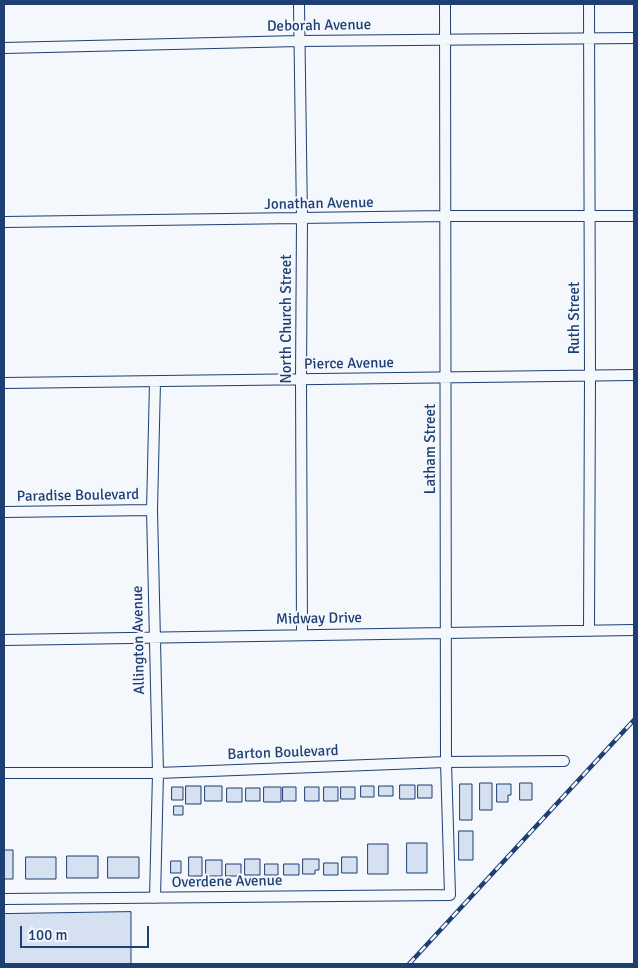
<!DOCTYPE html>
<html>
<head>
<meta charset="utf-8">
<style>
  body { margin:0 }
  #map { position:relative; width:638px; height:968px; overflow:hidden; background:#f4f7fb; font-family:Signika,sans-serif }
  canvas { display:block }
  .frame { position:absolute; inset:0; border:5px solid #1d3f73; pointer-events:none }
  .scale { position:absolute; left:20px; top:926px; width:129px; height:22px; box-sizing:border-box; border:2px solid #1d3f73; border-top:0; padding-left:6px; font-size:15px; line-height:18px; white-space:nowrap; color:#1d3f73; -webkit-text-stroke:4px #f4f7fb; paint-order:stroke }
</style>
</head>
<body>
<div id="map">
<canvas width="638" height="968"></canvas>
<div class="frame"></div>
<div class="scale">100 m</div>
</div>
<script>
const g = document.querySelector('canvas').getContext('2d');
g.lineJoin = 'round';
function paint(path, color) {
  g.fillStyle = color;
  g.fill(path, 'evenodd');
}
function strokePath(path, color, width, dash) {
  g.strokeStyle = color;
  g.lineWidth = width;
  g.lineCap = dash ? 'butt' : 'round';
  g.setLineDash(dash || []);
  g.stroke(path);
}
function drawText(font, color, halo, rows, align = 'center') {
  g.font = font + ' Signika,sans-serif';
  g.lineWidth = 4;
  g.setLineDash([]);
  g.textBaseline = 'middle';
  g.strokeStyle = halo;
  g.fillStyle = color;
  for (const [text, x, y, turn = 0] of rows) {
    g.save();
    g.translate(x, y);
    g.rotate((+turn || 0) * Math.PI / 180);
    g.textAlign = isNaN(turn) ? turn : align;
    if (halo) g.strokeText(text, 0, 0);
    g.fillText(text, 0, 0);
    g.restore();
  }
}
const building = new Path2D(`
  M 480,783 L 492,783 L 492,810 L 480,810 Z
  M 520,783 L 532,783 L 532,800 L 520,800 Z
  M 460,784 L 472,784 L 472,820 L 460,820 Z
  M 497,784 L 511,784 L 511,795 L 508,795 L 508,802 L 497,802 Z
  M 400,785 L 415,785 L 415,799 L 400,799 Z
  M 418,785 L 432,785 L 432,798 L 418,798 Z
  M 186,786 L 201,786 L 201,804 L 186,804 Z
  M 205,786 L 222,786 L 222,801 L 205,801 Z
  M 361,786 L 374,786 L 374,797 L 361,797 Z
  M 379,786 L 393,786 L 393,796 L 379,796 Z
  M 172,787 L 183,787 L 183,800 L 172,800 Z
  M 264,787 L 281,787 L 281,802 L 264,802 Z
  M 283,787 L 296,787 L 296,801 L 283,801 Z
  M 305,787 L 319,787 L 319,801 L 305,801 Z
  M 324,787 L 338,787 L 338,801 L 324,801 Z
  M 341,787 L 355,787 L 355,799 L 341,799 Z
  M 227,788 L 242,788 L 242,802 L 227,802 Z
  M 246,788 L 260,788 L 260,801 L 246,801 Z
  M 174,806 L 183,806 L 183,815 L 174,815 Z
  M 459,831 L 473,831 L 473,860 L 459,860 Z
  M 407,843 L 427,843 L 427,873 L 407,873 Z
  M 368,844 L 388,844 L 388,874 L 368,874 Z
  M 4,850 L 13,850 L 13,879 L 4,879 Z
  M 67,856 L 98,856 L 98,878 L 67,878 Z
  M 26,857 L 56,857 L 56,879 L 26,879 Z
  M 108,857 L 139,857 L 139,878 L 108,878 Z
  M 189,857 L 202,857 L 202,876 L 189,876 Z
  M 342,857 L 357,857 L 357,873 L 342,873 Z
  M 245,859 L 260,859 L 260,875 L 245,875 Z
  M 303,859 L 319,859 L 319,870 L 315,870 L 315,874 L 303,874 Z
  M 206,860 L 222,860 L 222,876 L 206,876 Z
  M 171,861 L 181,861 L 181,873 L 171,873 Z
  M 324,863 L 338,863 L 338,875 L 324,875 Z
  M 226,864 L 241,864 L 241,876 L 226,876 Z
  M 265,864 L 278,864 L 278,875 L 265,875 Z
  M 284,864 L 299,864 L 299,875 L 284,875 Z
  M 131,912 L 131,964 L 4,964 L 4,914 Z`);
const minor = new Path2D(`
  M 299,4 L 302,219 L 301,380 L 302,635
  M 589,4 L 590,377 L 589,631
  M 4,48 L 299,41 L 634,38
  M 4,222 L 446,216 L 634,216
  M 155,382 L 152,510 L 158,773 L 155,898
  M 4,383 L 634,375
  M 4,512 L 152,510
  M 4,640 L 634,630
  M 4,773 L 158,773 L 446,762 L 564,761
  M 4,899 L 450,895 L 446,762 L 445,4`);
const rail = new Path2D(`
  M 409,964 L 634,720`);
const streetNames = [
  ["Deborah Avenue",319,26,-1],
  ["Jonathan Avenue",319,204,-1],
  ["Ruth Street",575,318,-90],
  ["North Church Street",287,319,-90],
  ["Pierce Avenue",349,364,-1],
  ["Latham Street",431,449,-90],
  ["Paradise Boulevard",78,496,-1],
  ["Midway Drive",319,619,-1],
  ["Allington Avenue",139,640,-91],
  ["Barton Boulevard",283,753,-2],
  ["Overdene Avenue",227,882,-1]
];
paint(building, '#d5e0f0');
strokePath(building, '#1d3f73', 1);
strokePath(minor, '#1d3f73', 12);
strokePath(minor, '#f4f7fb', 10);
strokePath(rail, '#1d3f73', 4.5);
strokePath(rail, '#f4f7fb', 2.5, [8]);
drawText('15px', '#1d3f73', '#f4f7fb', streetNames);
</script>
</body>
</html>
